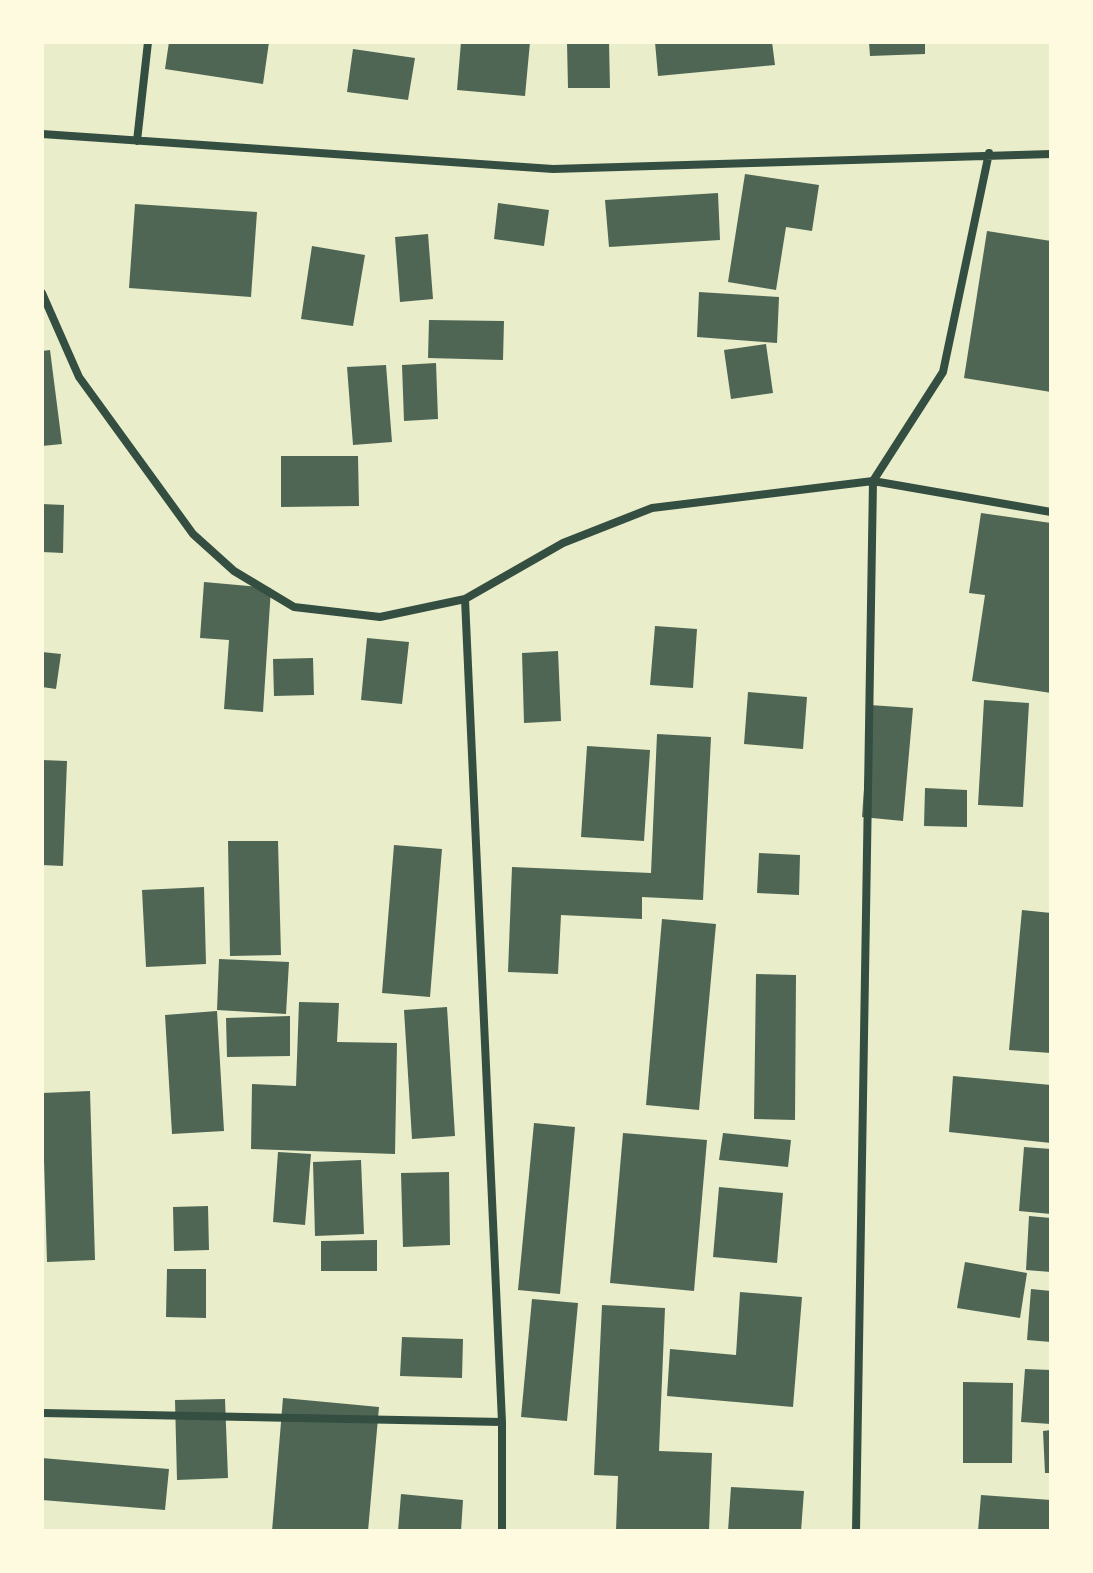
<!DOCTYPE html>
<html>
<head>
<meta charset="utf-8">
<style>
  body { margin:0 }
  #map { position:relative; width:1093px; height:1573px; overflow:hidden; background:#e9edc9; font-family:Rubik,sans-serif }
  canvas { display:block }
  .frame { position:absolute; inset:0; border:44px solid #fefae0; pointer-events:none }
</style>
</head>
<body>
<div id="map">
<canvas width="1093" height="1573"></canvas>
<div class="frame"></div>
</div>
<script>
const g = document.querySelector('canvas').getContext('2d');
g.lineJoin = 'round';
function paint(path, color) {
  g.fillStyle = color;
  g.fill(path, 'evenodd');
}
function strokePath(path, color, width, dash) {
  g.strokeStyle = color;
  g.lineWidth = width;
  g.lineCap = dash ? 'butt' : 'round';
  g.setLineDash(dash || []);
  g.stroke(path);
}
const building = new Path2D(`
  M 169,42 L 269,42 L 263,84 L 165,69 Z
  M 461,42 L 530,42 L 525,96 L 457,90 Z
  M 567,42 L 609,42 L 610,88 L 568,88 Z
  M 655,42 L 772,42 L 775,65 L 658,76 Z
  M 869,42 L 925,42 L 925,54 L 870,56 Z
  M 353,49 L 415,58 L 408,100 L 347,92 Z
  M 745,174 L 819,185 L 812,231 L 786,227 L 776,290 L 728,282 Z
  M 718,193 L 720,240 L 609,247 L 605,200 Z
  M 498,203 L 549,210 L 544,246 L 494,239 Z
  M 135,204 L 257,212 L 251,297 L 129,288 Z
  M 987,231 L 1051,241 L 1051,392 L 964,378 Z
  M 428,234 L 433,299 L 400,302 L 395,237 Z
  M 312,246 L 365,255 L 353,326 L 301,319 Z
  M 699,292 L 779,297 L 777,343 L 697,337 Z
  M 429,320 L 504,321 L 503,360 L 428,358 Z
  M 766,344 L 773,393 L 731,399 L 724,350 Z
  M 50,350 L 62,444 L 42,446 L 42,351 Z
  M 436,363 L 438,419 L 404,421 L 402,365 Z
  M 386,365 L 392,442 L 353,445 L 347,367 Z
  M 281,456 L 358,456 L 359,506 L 281,507 Z
  M 42,504 L 64,505 L 63,553 L 42,552 Z
  M 981,513 L 1051,523 L 1051,693 L 972,681 L 985,595 L 969,593 Z
  M 204,582 L 271,588 L 263,712 L 224,709 L 229,640 L 200,638 Z
  M 655,626 L 697,629 L 693,688 L 650,685 Z
  M 367,638 L 409,642 L 402,704 L 361,700 Z
  M 558,651 L 561,721 L 524,723 L 522,653 Z
  M 42,652 L 61,654 L 56,689 L 42,687 Z
  M 313,658 L 314,695 L 274,696 L 273,659 Z
  M 748,692 L 807,697 L 803,749 L 744,744 Z
  M 984,700 L 1029,703 L 1023,807 L 978,805 Z
  M 870,705 L 913,708 L 903,821 L 862,817 Z
  M 657,734 L 711,737 L 703,900 L 642,897 L 642,919 L 561,915 L 558,974 L 508,972 L 512,867 L 651,873 Z
  M 587,746 L 650,750 L 644,841 L 581,837 Z
  M 42,760 L 67,761 L 63,866 L 42,865 Z
  M 925,788 L 967,790 L 967,827 L 924,826 Z
  M 228,841 L 278,841 L 281,955 L 230,956 Z
  M 394,845 L 442,849 L 430,997 L 382,993 Z
  M 759,853 L 800,855 L 799,895 L 757,893 Z
  M 204,887 L 206,964 L 146,967 L 142,890 Z
  M 1022,910 L 1051,913 L 1051,1053 L 1009,1050 Z
  M 662,919 L 716,924 L 699,1110 L 646,1105 Z
  M 219,959 L 289,962 L 286,1014 L 217,1010 Z
  M 756,974 L 796,975 L 795,1120 L 754,1119 Z
  M 299,1002 L 339,1003 L 337,1042 L 397,1043 L 395,1154 L 251,1149 L 252,1084 L 296,1086 Z
  M 447,1007 L 455,1136 L 412,1139 L 404,1010 Z
  M 217,1011 L 224,1131 L 172,1134 L 165,1015 Z
  M 290,1016 L 290,1056 L 227,1057 L 226,1018 Z
  M 953,1076 L 1051,1085 L 1051,1143 L 949,1132 Z
  M 90,1091 L 95,1260 L 47,1262 L 42,1093 Z
  M 534,1123 L 575,1127 L 560,1294 L 518,1290 Z
  M 623,1133 L 707,1140 L 694,1291 L 610,1283 Z
  M 723,1133 L 791,1140 L 788,1167 L 719,1160 Z
  M 1024,1147 L 1051,1149 L 1051,1214 L 1019,1211 Z
  M 278,1152 L 311,1154 L 305,1225 L 273,1222 Z
  M 361,1160 L 364,1234 L 315,1236 L 313,1162 Z
  M 449,1172 L 450,1245 L 403,1247 L 401,1173 Z
  M 719,1187 L 783,1193 L 777,1263 L 713,1257 Z
  M 208,1206 L 209,1250 L 174,1251 L 173,1207 Z
  M 1029,1216 L 1051,1218 L 1051,1272 L 1026,1270 Z
  M 377,1240 L 377,1271 L 321,1271 L 321,1241 Z
  M 965,1262 L 1027,1273 L 1020,1318 L 957,1308 Z
  M 167,1269 L 206,1269 L 206,1318 L 166,1317 Z
  M 1031,1289 L 1051,1291 L 1051,1342 L 1027,1340 Z
  M 740,1292 L 802,1297 L 793,1407 L 667,1396 L 670,1349 L 736,1355 Z
  M 532,1299 L 578,1303 L 567,1421 L 521,1417 Z
  M 602,1305 L 665,1308 L 659,1451 L 712,1453 L 709,1531 L 616,1531 L 618,1476 L 594,1475 Z
  M 402,1337 L 463,1339 L 462,1378 L 400,1376 Z
  M 1025,1369 L 1051,1370 L 1051,1424 L 1021,1422 Z
  M 963,1382 L 1013,1383 L 1012,1463 L 963,1463 Z
  M 283,1398 L 379,1407 L 368,1531 L 272,1531 Z
  M 225,1399 L 228,1478 L 177,1480 L 175,1400 Z
  M 1051,1430 L 1051,1473 L 1045,1473 L 1043,1431 Z
  M 42,1458 L 169,1469 L 165,1510 L 42,1500 Z
  M 731,1487 L 804,1491 L 801,1531 L 728,1531 Z
  M 401,1494 L 463,1500 L 461,1531 L 398,1531 Z
  M 981,1495 L 1051,1500 L 1051,1531 L 978,1531 Z`);
const minor = new Path2D(`
  M 42,134 L 553,169 L 1051,154
  M 137,141 L 148,42
  M 42,293 L 79,377 L 193,534 L 234,571 L 294,607 L 380,617 L 465,599 L 563,543 L 652,508 L 873,481 L 943,372 L 989,153
  M 465,599 L 502,1422
  M 42,1413 L 502,1422 L 502,1531
  M 856,1531 L 873,481 L 1051,512`);
paint(building, '#4f6655');
strokePath(minor, '#344e41', 8);
</script>
</body>
</html>
